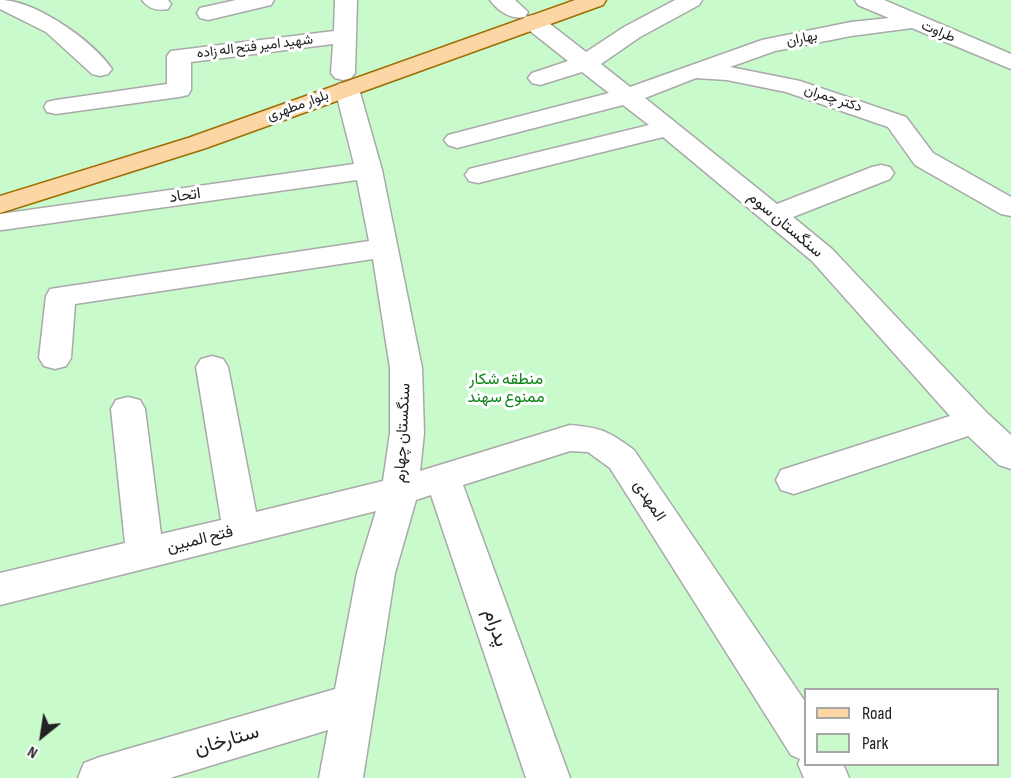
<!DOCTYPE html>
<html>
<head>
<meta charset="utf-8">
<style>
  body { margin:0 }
  #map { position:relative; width:1011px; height:778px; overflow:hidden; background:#f2efe9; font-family:"Sofia Sans Condensed",sans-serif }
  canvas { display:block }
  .legend { position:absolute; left:804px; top:688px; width:195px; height:78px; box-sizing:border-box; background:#fff; border:2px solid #a7a7a7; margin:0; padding:8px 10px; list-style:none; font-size:18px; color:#222 }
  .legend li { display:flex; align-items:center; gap:12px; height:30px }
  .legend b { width:30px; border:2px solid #a7a7a7 }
  .north { position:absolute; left:12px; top:706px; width:60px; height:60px; -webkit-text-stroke:4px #fff; paint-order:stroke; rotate:210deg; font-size:16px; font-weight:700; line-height:24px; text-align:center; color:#222 }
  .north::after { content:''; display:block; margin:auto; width:21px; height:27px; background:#222; clip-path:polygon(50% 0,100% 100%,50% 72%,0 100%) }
</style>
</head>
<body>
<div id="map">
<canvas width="1011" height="778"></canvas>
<ul class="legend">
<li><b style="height:8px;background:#fcd6a4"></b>Road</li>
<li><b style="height:16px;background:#c8facc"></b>Park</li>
</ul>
<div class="north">N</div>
</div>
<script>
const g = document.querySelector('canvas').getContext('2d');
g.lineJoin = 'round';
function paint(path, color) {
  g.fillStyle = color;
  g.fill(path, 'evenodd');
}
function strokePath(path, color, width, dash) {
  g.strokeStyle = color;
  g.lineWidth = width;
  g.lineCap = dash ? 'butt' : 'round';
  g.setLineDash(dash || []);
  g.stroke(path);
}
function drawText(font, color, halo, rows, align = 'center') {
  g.font = font + ' "Sofia Sans Condensed",Vazirmatn,sans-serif';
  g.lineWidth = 6;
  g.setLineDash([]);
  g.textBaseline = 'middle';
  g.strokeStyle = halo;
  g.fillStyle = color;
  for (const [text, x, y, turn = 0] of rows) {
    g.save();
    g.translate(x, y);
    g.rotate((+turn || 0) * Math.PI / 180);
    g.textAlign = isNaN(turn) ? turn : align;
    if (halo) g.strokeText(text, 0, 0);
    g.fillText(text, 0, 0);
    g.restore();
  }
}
const park = new Path2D(`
  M 0,0 L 1011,0 L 1011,778 L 0,778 ZM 806,690 L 998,690 L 998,764 L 806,764 Z`);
const minor = new Path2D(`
  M 0,0 C 35,0 92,40 112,69 L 108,74 L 100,76 L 92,74 L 46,32 L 0,9 Z
  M 142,0 L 168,0 L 171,4 L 168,9 C 157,11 149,9 142,0 Z
  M 236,0 L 274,0 L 271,5 L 208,20 L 200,18 L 197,13 L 200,8 Z
  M 335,0 L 357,0 L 355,73 L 351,78 L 343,80 L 335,78 L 331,73 L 333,44 L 191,62 L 191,90 L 188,95 L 179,97 L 56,114 L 47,112 L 44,107 L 47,102 L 56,100 L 167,84 L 167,56 L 171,51 L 334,31 Z
  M 490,0 L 515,0 L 528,12 L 525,17 C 511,20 498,11 490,0 Z
  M 675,0 L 702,0 L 699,5 L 640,37 L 601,64 L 630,87 L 762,40 L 851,22 L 889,18 L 858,5 L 855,0 L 884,0 L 1011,54 L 1011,69 L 912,28 L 851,36 L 775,51 L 730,67 L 800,81 L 906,117 L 933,153 L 1011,197 L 1011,216 L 1001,214 L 915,165 L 888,127 L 786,92 L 727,80 L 696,78 L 645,98 L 777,204 L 872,167 L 881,165 L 890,167 L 894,173 L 890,179 L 793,217 L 832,249 L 986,412 L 1011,435 L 1011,469 L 999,465 L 968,436 L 794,494 L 781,490 L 776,480 L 781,470 L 950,416 L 812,261 L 663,137 L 478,183 L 469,181 L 465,175 L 469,169 L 649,125 L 623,105 L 457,148 L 448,145 L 444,140 L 448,135 L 609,93 L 582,72 L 540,85 L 532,83 L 528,78 L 532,73 L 568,61 L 525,27 L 522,22 L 525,17 L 533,15 L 541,17 L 586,52 L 624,27 Z
  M 347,82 L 356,84 L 359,89 L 382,170 L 422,368 L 424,433 L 420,471 L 570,425 C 602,428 608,431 634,450 L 806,703 L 806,764 L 843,764 L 849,778 L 804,778 L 798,764 L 800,759 L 791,755 L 610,468 L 588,452 L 570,451 L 463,485 L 570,778 L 526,778 L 431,495 L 416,500 L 395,573 L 363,778 L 319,778 L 328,730 L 170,778 L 78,778 L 84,763 L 100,757 L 335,689 L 357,573 L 376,511 L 0,605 L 0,573 L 125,543 L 111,409 L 116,400 L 128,397 L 140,400 L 145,409 L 161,534 L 221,520 L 196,367 L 201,359 L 212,356 L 223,359 L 228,367 L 256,512 L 383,481 L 390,433 L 390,368 L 373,259 L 75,304 L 71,358 L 66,366 L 55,369 L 44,366 L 39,358 L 46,296 L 50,289 L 369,241 L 357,180 L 2,230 L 0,230 L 0,214 L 354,164 L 335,89 L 338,84 Z`);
const major = new Path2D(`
  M 575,0 L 606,0 L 603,5 L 206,148 L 0,213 L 0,196 L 188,138 Z`);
const farStreetnames = [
  ["طراوت",938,32,23],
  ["بهاران",802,39,-11],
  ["شهید امیر فتح اله زاده",255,47,-7],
  ["دکتر چمران",833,99,18],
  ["بلوار مطهری",298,106,-20]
];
const streetNames = [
  ["اتحاد",185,196,-8],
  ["سنگستان سوم",785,225,40],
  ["سنگستان چهارم",403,433,-87],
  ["المهدی",649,501,57],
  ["فتح المبین",200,540,-14]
];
const parkNames = [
  ["منطقه شکار",506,380],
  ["ممنوع سهند",506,398]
];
const nearStreetnames = [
  ["پدرام",495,628,71],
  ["ستارخان",227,741,-16]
];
paint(park, '#c8facc');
strokePath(minor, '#a9a9a9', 3);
strokePath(major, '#a06b00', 3);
paint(minor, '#fff');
paint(major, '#fcd6a4');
drawText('14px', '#222', '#fff', farStreetnames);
drawText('16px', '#222', '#fff', streetNames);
drawText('16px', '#0c8416', '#fff', parkNames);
drawText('20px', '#222', '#fff', nearStreetnames);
</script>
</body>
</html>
